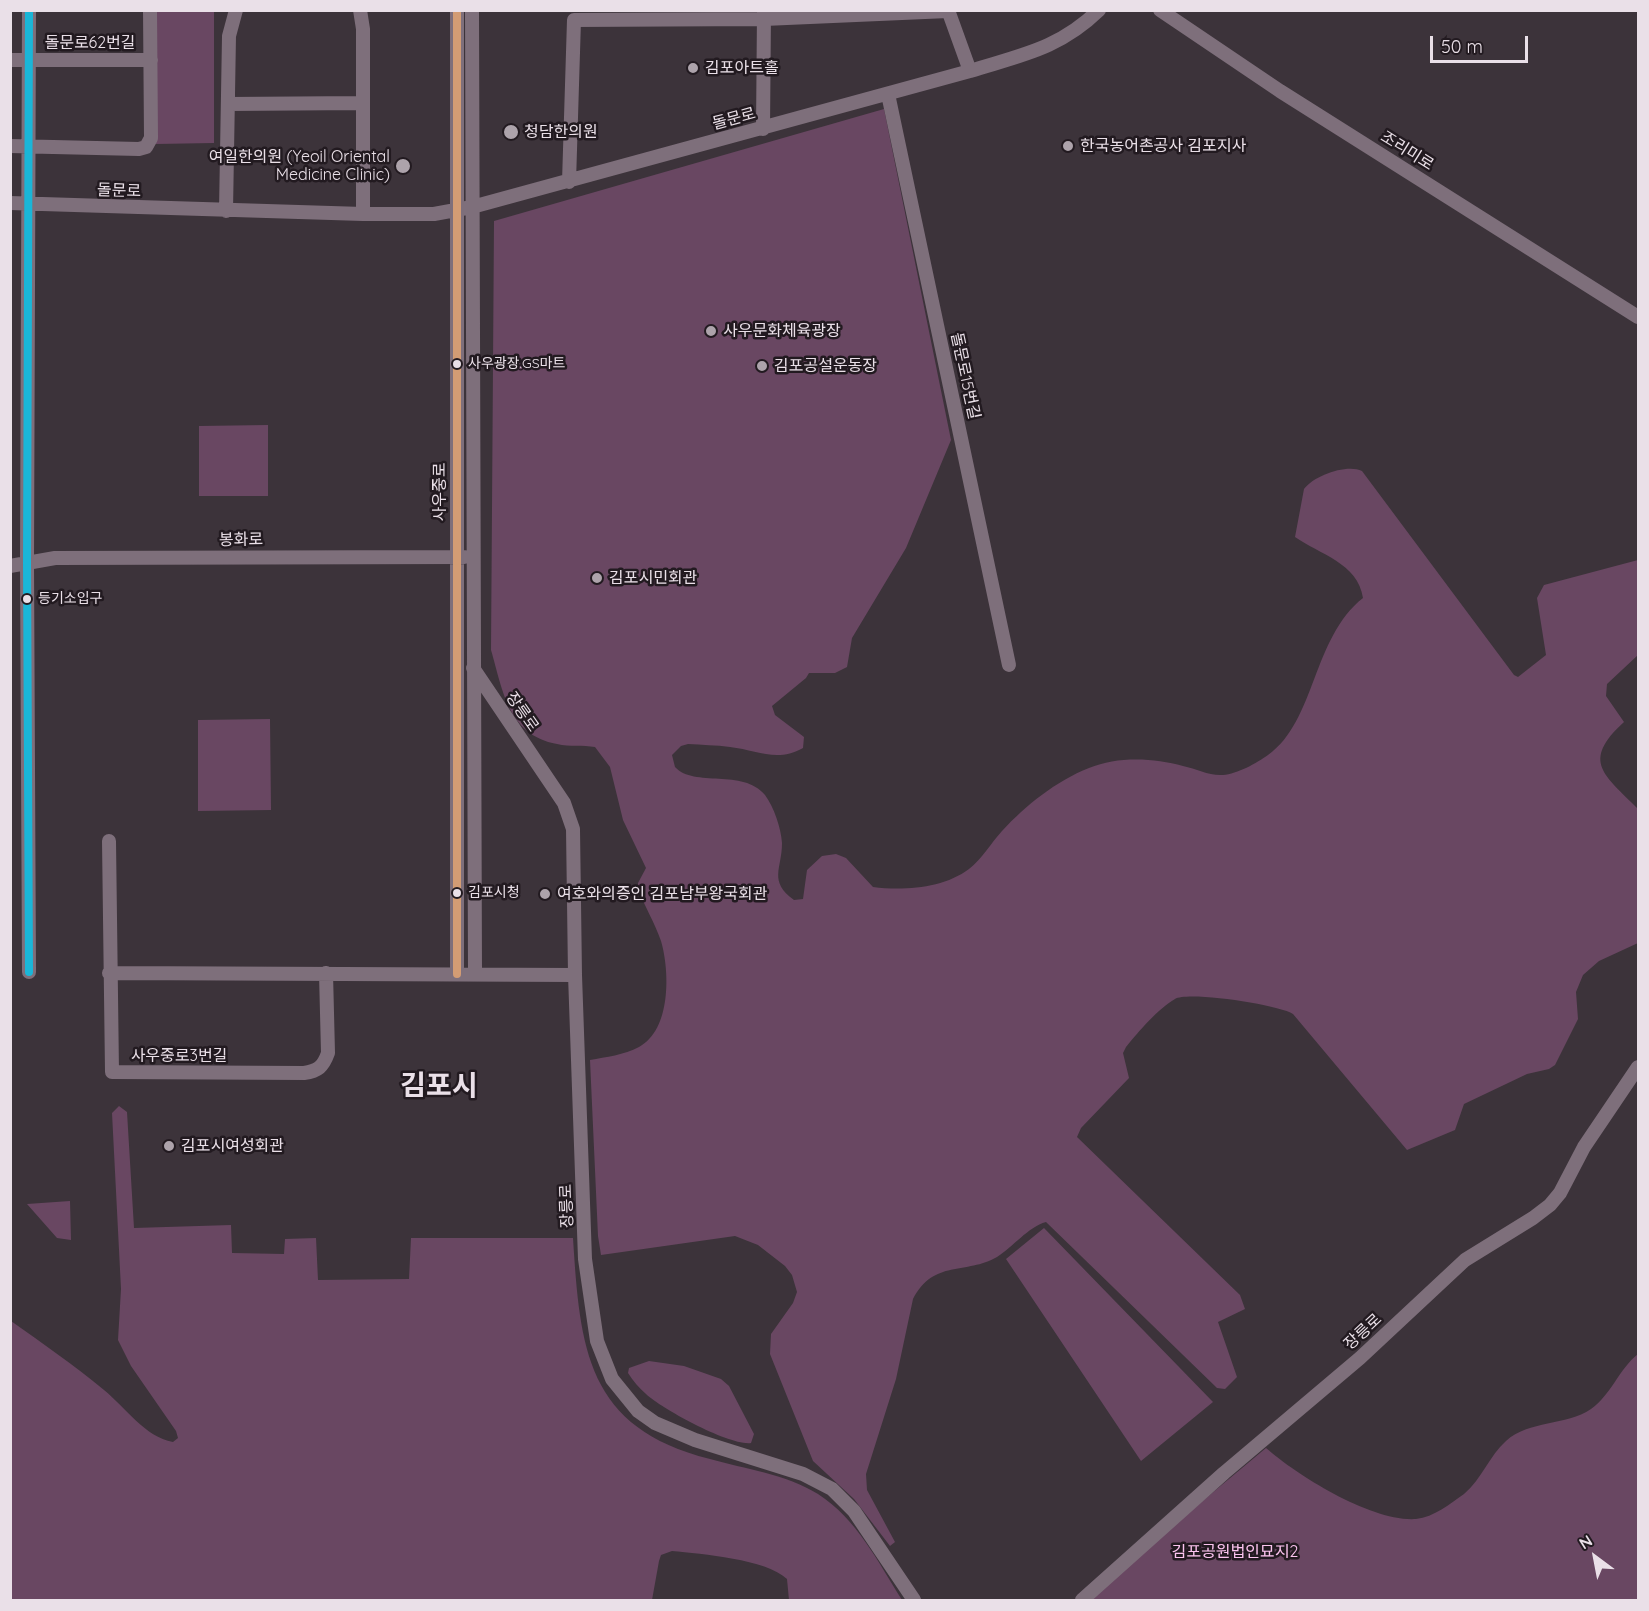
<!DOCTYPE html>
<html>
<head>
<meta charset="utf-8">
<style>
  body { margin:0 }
  #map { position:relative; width:1649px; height:1611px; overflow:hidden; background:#3c333a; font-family:Quicksand,sans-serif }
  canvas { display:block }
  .frame { position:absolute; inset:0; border:12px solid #eae0e8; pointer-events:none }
  .north { position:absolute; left:1565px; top:1527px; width:60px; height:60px; -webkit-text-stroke:4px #221a20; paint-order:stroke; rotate:328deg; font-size:16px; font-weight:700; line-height:24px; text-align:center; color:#eae0e8 }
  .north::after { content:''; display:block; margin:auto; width:21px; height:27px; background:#eae0e8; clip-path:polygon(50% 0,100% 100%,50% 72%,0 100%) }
  .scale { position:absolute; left:1430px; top:36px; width:98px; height:27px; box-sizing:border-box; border:3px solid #eae0e8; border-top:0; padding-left:8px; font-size:18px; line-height:21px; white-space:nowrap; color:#eae0e8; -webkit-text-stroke:4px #221a20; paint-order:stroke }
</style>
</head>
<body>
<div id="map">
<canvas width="1649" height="1611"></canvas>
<div class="frame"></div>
<div class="north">N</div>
<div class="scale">50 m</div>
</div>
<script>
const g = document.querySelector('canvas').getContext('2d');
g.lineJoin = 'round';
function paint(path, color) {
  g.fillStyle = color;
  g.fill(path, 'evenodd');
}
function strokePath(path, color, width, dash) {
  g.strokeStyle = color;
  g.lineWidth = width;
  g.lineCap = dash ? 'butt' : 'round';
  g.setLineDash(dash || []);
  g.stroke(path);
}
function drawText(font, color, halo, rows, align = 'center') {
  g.font = font + ' Quicksand,"Noto Sans KR",sans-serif';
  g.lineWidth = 5;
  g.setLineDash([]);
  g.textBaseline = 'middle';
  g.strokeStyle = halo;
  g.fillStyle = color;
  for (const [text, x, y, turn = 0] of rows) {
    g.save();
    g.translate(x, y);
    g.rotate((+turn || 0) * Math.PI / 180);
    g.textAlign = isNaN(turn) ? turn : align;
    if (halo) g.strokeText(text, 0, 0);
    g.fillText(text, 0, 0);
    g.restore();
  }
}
const green = new Path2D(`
  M 155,11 L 214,11 L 214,143 L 156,144 Z
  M 884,109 L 951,440 L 906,548 L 852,638 L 847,667 L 835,673 L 809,673 L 806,678 L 772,706 L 775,715 L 804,737 L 803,748 C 777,763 757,750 730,747 C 716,745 702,745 688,744 L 681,746 L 672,755 L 675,767 C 694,788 743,768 765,795 C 774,807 781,828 782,843 C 782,869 768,881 794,900 L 803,899 L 807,870 L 822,856 L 836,854 L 846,858 L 873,887 C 904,891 944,888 969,869 C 982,859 991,843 1002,831 C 1026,805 1056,781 1089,768 C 1118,756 1154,758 1183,766 C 1197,769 1209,776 1223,775 C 1237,774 1257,763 1268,755 C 1316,721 1312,638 1363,598 C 1358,563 1319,554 1295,537 L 1304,489 C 1315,475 1347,464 1362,471 L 1514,675 L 1518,677 L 1546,655 L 1537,598 L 1544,585 L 1638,560 L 1638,655 L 1607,684 L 1606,696 L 1624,722 C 1580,762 1605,775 1638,809 L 1638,943 L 1599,961 L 1583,975 L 1576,992 L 1578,1019 L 1555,1065 L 1549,1069 L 1527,1074 L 1464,1104 L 1455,1130 L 1407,1150 L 1293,1014 C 1279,1005 1189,991 1175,999 C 1158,1009 1139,1031 1126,1047 L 1123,1053 L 1129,1078 L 1081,1128 L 1077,1137 L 1240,1295 L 1245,1309 L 1218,1322 L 1237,1377 L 1225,1389 L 1217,1388 L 1046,1222 C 1028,1227 1013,1247 997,1257 C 966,1275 934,1259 913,1299 L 896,1379 L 866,1474 L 867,1490 L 895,1542 L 890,1546 L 854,1499 L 813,1461 L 770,1354 L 771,1334 L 793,1303 L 797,1292 L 792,1275 L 785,1266 L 758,1245 L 735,1236 L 601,1255 L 598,1236 L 590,1060 C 606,1057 624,1055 639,1047 C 671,1030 670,972 661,941 C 655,924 645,906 638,890 L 638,883 L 646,868 L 623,820 L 610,767 L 595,747 C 583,745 570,747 557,744 C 508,735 503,691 491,650 L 494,221 Z
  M 268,425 L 268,496 L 199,496 L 199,426 Z
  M 270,719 L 271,810 L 198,811 L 198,720 Z
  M 119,1106 L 127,1112 L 134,1228 L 231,1225 L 232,1253 L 284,1254 L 285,1239 L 316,1238 L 318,1280 L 409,1279 L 411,1238 L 573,1238 C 580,1348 586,1428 710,1459 C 745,1469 786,1474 818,1494 C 857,1519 878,1562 902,1600 L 789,1600 L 787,1579 C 766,1559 702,1554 672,1551 L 661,1555 L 659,1561 L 652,1600 L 11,1600 L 11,1321 C 42,1343 74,1365 104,1390 C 125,1407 145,1437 173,1442 L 178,1438 L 176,1431 L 131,1366 L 118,1340 L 121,1289 L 112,1113 Z
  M 70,1201 L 71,1240 L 57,1238 L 27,1204 Z
  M 1044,1228 L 1213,1402 L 1141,1461 L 1006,1259 Z
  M 1638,1354 L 1638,1600 L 1090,1600 L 1187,1514 L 1266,1448 C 1298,1476 1372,1522 1416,1519 C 1434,1517 1450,1504 1464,1494 C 1482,1479 1489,1456 1506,1441 C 1529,1420 1566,1426 1591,1409 C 1611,1395 1619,1369 1638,1354 Z
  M 649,1361 L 684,1366 L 721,1379 L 729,1386 L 754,1434 L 751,1443 C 730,1446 662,1409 646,1394 C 639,1388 633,1381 628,1373 L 629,1368 Z`);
const minor = new Path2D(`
  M 29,10 L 27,563 L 29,972
  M 360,10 L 363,29 L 363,214
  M 457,10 L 457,974
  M 472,10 L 475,973
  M 948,10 L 970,71
  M 1160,10 L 1280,91 L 1638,317
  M 10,60 L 151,60
  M 888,94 L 1009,665
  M 228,104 L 362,103
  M 763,129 L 764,11
  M 10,146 L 139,149 L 146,147 L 151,138 L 150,10
  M 569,182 L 574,20 L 764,19 L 948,11
  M 10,203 L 363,214 L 434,214 L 472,207 L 970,71 C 1021,55 1059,49 1099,10
  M 226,211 L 229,36 L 236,10
  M 10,566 L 55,558 L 464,557
  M 473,668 L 564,803 L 573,829 L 575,975 L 585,1259 L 597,1341 L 612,1379 L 638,1411 L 655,1423 L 695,1440 L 803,1474 L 832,1489 L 854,1511 L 914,1600
  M 109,841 L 112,1072 L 304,1073 C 318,1071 323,1067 328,1053 L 326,973
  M 109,973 L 575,975
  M 1082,1600 L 1224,1473 L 1360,1358 L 1465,1260 L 1533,1218 L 1550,1205 L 1560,1193 L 1584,1147 L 1638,1067`);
const bus1 = new Path2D(`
  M 457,10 L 457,974`);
const bus2 = new Path2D(`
  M 29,10 L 27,563 L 29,972`);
const markers = [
  [693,68,6,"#ada3ab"],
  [511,132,8,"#ada3ab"],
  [1068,146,6,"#ada3ab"],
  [403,166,8,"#ada3ab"],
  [711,331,6,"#ada3ab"],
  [457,364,5,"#eae0e8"],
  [762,366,6,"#ada3ab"],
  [597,578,6,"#ada3ab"],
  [27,599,5,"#eae0e8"],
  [457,893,5,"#eae0e8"],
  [545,894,6,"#ada3ab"],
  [169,1146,6,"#ada3ab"]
];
const busNames = [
  ["사우광장.GS마트",468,364],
  ["등기소입구",38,599],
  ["김포시청",468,893]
];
const streetNames = [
  ["돌문로62번길",90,43],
  ["돌문로",734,119,-15],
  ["조리미로",1407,151,32],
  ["돌문로",119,191,2],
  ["돌문로15번길",965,376,78],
  ["사우중로",440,492,-90],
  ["봉화로",241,540,-1],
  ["장릉로",522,712,55],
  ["사우중로3번길",179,1056],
  ["장릉로",567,1206,-92],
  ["장릉로",1363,1332,-43]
];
const poiNames = [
  ["김포아트홀",705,68],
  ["청담한의원",524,132],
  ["한국농어촌공사 김포지사",1080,146],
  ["여일한의원 (Yeoil Oriental",390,157,"right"],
  ["Medicine Clinic)",390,175,"right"],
  ["사우문화체육광장",723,331],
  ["김포공설운동장",774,366],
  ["김포시민회관",609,578],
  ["여호와의증인 김포남부왕국회관",557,894],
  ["김포시여성회관",181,1146]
];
const parkNames = [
  ["김포공원법인묘지2",1235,1552]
];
const townNames = [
  ["김포시",439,1087]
];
paint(green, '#694762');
strokePath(minor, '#7e6f7b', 14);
strokePath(bus1, '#d39c74', 8);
strokePath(bus2, '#1ab6d8', 8);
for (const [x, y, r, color] of markers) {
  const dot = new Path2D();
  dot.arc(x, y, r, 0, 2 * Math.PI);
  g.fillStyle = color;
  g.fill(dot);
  strokePath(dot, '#221a20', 2);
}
drawText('14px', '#eae0e8', '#221a20', busNames, 'left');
drawText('16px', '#eae0e8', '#221a20', streetNames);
drawText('16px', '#eae0e8', '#221a20', poiNames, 'left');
drawText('16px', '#fbc3ee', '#221a20', parkNames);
drawText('bold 28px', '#eae0e8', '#221a20', townNames);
</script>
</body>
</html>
